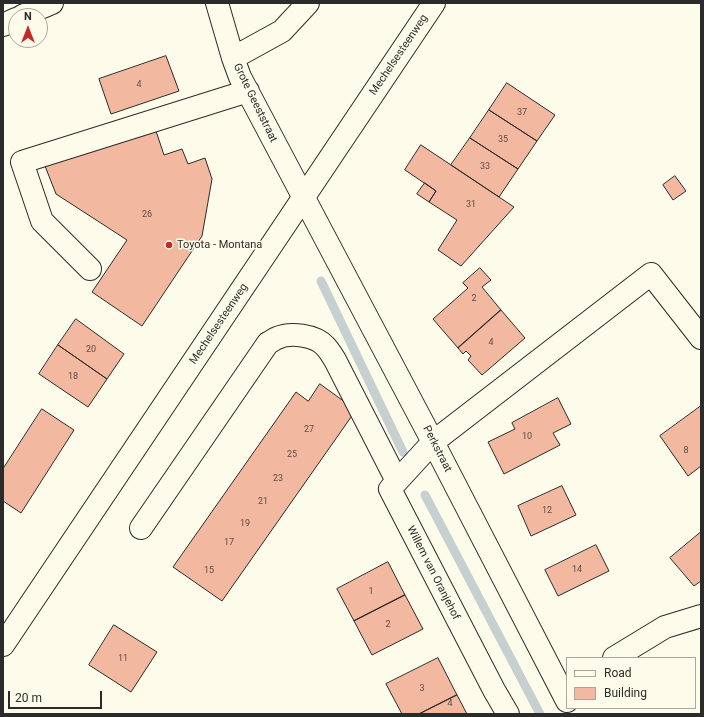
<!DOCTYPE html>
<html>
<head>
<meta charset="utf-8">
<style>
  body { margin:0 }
  #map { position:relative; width:704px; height:717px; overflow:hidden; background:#fdfbea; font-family:Roboto,sans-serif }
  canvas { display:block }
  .frame { position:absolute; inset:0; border:4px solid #2b2b2b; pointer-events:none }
  .legend { position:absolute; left:566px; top:657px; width:130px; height:52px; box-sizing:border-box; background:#fdfbea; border:1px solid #a9a89e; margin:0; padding:5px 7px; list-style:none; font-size:12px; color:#2b2b2b }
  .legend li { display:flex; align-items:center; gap:8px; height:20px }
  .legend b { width:20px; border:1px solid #a9a89e }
  .north { position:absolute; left:8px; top:8px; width:40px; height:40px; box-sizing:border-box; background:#fdfbea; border:1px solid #a9a89e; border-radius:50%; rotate:0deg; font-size:11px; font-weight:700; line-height:16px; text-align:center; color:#2b2b2b }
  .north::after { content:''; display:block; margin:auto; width:14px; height:18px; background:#c62828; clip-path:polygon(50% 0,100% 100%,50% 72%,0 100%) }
  .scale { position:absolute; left:8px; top:691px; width:94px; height:18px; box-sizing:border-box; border:2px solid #2b2b2b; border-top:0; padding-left:5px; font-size:12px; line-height:14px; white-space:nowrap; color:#2b2b2b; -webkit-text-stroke:3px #fdfbea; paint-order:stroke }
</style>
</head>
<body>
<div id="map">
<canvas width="704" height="717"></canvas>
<div class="frame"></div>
<ul class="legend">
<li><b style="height:5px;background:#fdfbea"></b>Road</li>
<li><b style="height:11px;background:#f2b8a0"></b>Building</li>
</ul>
<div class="north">N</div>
<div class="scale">20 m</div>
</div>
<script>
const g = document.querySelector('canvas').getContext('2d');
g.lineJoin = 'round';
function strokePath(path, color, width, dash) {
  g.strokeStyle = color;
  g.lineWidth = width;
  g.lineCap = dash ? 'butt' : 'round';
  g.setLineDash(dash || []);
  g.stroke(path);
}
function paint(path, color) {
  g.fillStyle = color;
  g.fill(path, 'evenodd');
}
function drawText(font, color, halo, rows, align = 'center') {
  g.font = font + ' Roboto,sans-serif';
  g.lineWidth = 3;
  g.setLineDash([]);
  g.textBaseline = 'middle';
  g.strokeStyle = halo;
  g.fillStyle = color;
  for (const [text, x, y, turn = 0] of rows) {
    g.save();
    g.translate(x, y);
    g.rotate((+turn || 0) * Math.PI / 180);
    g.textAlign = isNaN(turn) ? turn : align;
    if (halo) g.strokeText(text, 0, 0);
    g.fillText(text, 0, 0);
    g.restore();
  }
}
const stream = new Path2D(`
  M 321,281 L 403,452
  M 425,495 L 540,714`);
const building = new Path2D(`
  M 166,56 L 179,91 L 111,114 L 99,79 Z
  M 507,83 L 555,115 L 537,141 L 489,110 Z
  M 489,110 L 537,141 L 518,169 L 470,138 Z
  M 155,128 L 164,155 L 182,149 L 188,164 L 205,158 L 212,179 L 202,236 L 142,326 L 92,292 L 127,240 L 56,194 L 45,166 Z
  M 470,138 L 518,169 L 499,197 L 451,165 Z
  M 421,145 L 514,207 L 461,266 L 438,250 L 457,220 L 429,202 L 436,191 L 405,170 Z
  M 675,176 L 686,191 L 673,200 L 663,185 Z
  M 425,183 L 436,191 L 429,202 L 417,194 Z
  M 480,268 L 491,280 L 482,287 L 501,310 L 458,348 L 433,319 L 468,288 L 463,283 Z
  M 501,310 L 525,338 L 482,375 L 468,360 L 471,356 L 466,351 L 463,354 L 458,348 Z
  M 76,319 L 124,354 L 107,379 L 58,345 Z
  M 58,345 L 107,379 L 88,407 L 39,374 Z
  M 320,384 L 356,410 L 222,601 L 173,567 L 296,392 L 308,401 Z
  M 558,398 L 571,424 L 553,433 L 560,445 L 504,474 L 488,442 L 515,429 L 512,423 Z
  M 701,406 L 701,466 L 688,476 L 660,436 Z
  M 42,409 L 74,430 L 21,513 L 3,501 L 3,469 Z
  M 562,486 L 576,515 L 531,536 L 518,506 Z
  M 701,532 L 701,581 L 694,586 L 670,558 Z
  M 596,545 L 609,571 L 558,596 L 545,570 Z
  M 388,562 L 405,595 L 354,621 L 337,589 Z
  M 405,595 L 423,629 L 372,655 L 354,621 Z
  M 114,625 L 157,652 L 131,692 L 89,665 Z
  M 438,658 L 457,695 L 419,714 L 402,714 L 386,684 Z
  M 457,695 L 467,714 L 419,714 Z`);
const minor = new Path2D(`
  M 217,3 L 233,58 L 240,77 L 433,442 L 567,701
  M 22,16 L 52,3
  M 3,25 L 16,19
  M 233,58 L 282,31 L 308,3
  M 90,269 L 42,221 L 22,162 L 248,91
  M 141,528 L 268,343 C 271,342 274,339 277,338 C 290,332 315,335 325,346 C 329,350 332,355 335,360 L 397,481
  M 614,658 L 665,627 L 701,616
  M 508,714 L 494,690 L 390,489 L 433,442 L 651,274 L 701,338`);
const major = new Path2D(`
  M 3,645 L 434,3`);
const markers = [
  [169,245,4,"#c62828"]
];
const numberNames = [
  ["4",139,85],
  ["37",522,113],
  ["35",503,140],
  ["33",485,167],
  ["31",471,205],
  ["26",147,215],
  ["2",474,299],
  ["4",491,343],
  ["20",91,350],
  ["18",73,377],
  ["27",309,430],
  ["10",527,437],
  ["8",686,451],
  ["25",292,455],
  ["23",278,479],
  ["21",263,502],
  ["12",547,511],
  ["19",245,524],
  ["17",229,543],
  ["14",577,570],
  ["15",209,571],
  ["1",371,592],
  ["2",388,625],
  ["11",123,659],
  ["3",422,689],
  ["4",450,704]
];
const streetNames = [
  ["Mechelsesteenweg",399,55,-56],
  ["Grote Geeststraat",255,103,64],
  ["Mechelsesteenweg",219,324,-56],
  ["Perkstraat",437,449,63],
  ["Willem van Oranjehof",433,573,63]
];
const poiNames = [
  ["Toyota - Montana",177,245]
];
strokePath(stream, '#c7d0d0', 9);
paint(building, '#f2b8a0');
strokePath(building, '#2b2b2b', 1);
strokePath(minor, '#2b2b2b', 24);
strokePath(major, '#2b2b2b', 24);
strokePath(minor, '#fdfbea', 22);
strokePath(major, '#fdfbea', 22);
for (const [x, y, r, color] of markers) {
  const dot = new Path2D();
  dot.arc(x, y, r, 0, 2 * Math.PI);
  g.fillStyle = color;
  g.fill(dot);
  strokePath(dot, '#fdfbea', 1.5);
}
drawText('9px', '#5d4e48', null, numberNames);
drawText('11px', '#2b2b2b', '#fdfbea', streetNames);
drawText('11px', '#2b2b2b', '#fdfbea', poiNames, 'left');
</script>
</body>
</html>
